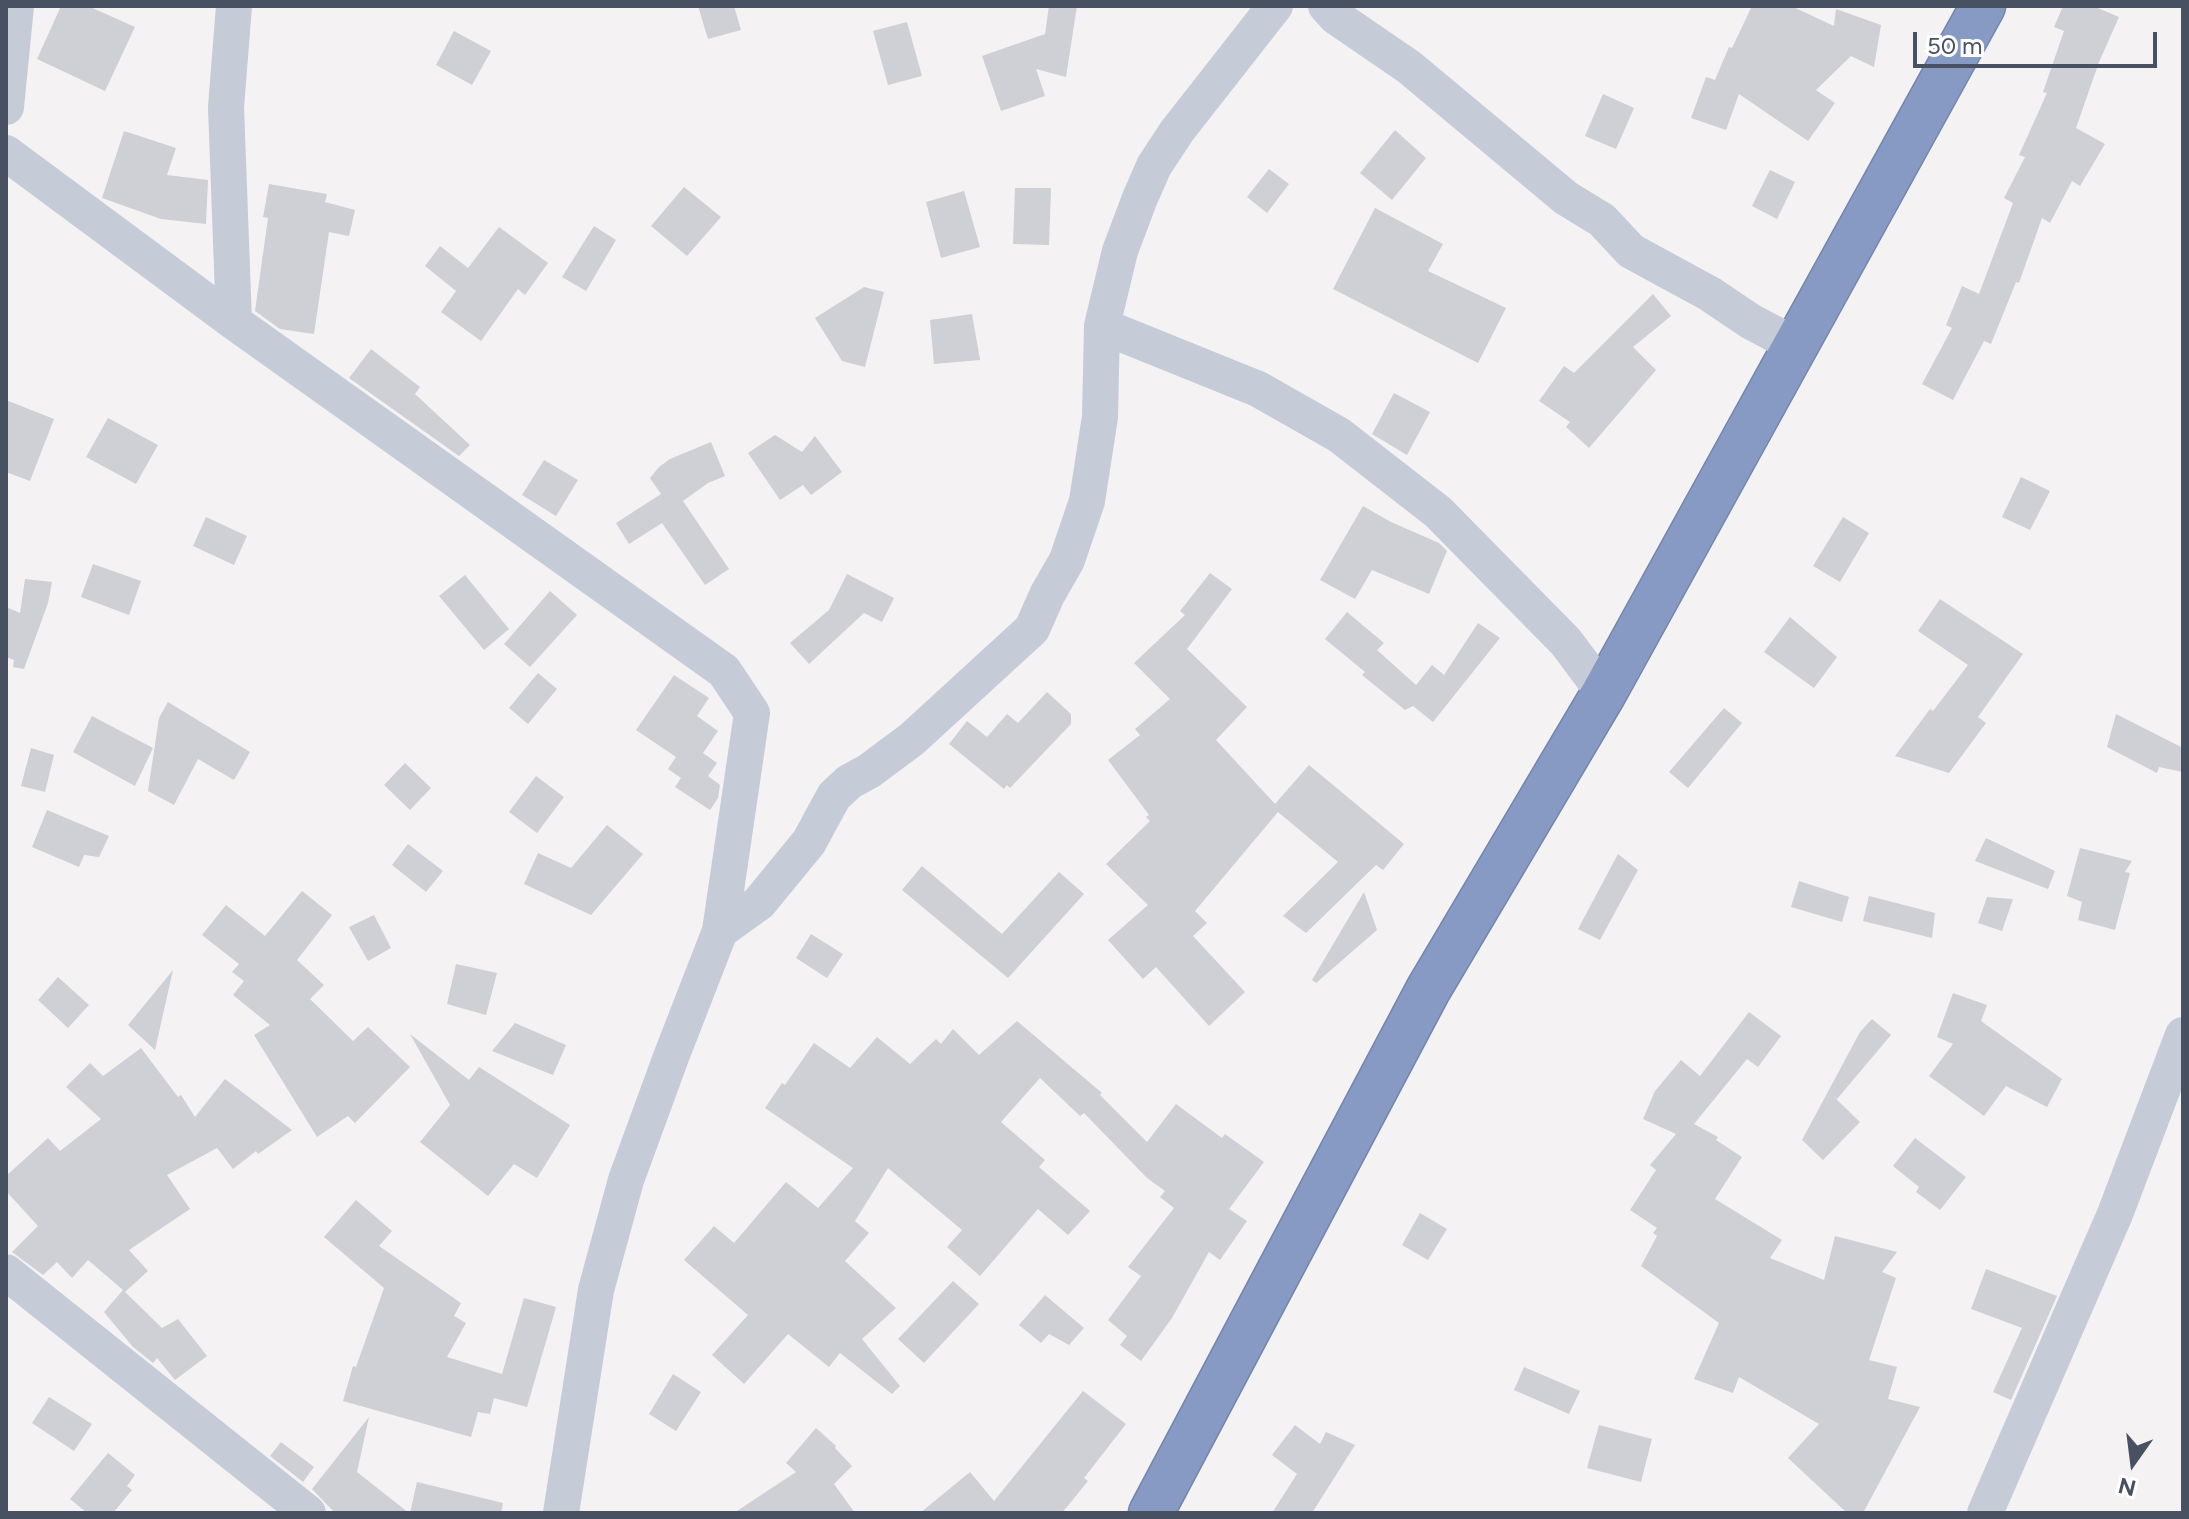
<!DOCTYPE html>
<html>
<head>
<meta charset="utf-8">
<style>
  body { margin:0 }
  #map { position:relative; width:2189px; height:1519px; overflow:hidden; background:#f4f2f2; font-family:Figtree,sans-serif }
  canvas { display:block }
  .frame { position:absolute; inset:0; border:8px solid #485161; pointer-events:none }
  .north { position:absolute; left:2093px; top:1423px; width:80px; height:80px; -webkit-text-stroke:6px #fff; paint-order:stroke; rotate:194deg; font-size:22px; font-weight:700; line-height:32px; text-align:center; color:#485161 }
  .north::after { content:''; display:block; margin:auto; width:28px; height:36px; background:#485161; clip-path:polygon(50% 0,100% 100%,50% 72%,0 100%) }
  .scale { position:absolute; left:1913px; top:32px; width:244px; height:36px; box-sizing:border-box; border:4px solid #485161; border-top:0; padding-left:10px; font-size:24px; line-height:28px; white-space:nowrap; color:#485161; -webkit-text-stroke:6px #fff; paint-order:stroke }
</style>
</head>
<body>
<div id="map">
<canvas width="2189" height="1519"></canvas>
<div class="frame"></div>
<div class="north">N</div>
<div class="scale">50 m</div>
</div>
<script>
const g = document.querySelector('canvas').getContext('2d');
g.lineJoin = 'round';
function paint(path, color) {
  g.fillStyle = color;
  g.fill(path, 'evenodd');
}
function strokePath(path, color, width, dash) {
  g.strokeStyle = color;
  g.lineWidth = width;
  g.lineCap = dash ? 'butt' : 'round';
  g.setLineDash(dash || []);
  g.stroke(path);
}
const building = new Path2D(`
  M 61,6 L 88,6 L 135,27 L 105,91 L 37,59 Z
  M 698,6 L 734,6 L 741,30 L 708,39 Z
  M 1049,6 L 1077,6 L 1066,77 L 1036,69 L 1045,96 L 1001,111 L 982,56 L 1045,34 Z
  M 1752,6 L 1791,6 L 1834,26 L 1836,9 L 1881,25 L 1874,67 L 1851,56 L 1816,90 L 1835,103 L 1808,141 L 1739,94 L 1726,130 L 1691,118 L 1706,77 L 1715,80 L 1729,47 L 1732,48 Z
  M 2063,6 L 2093,6 L 2119,17 L 2099,62 L 2076,128 L 2105,144 L 2080,186 L 2072,181 L 2050,223 L 2042,218 L 2019,283 L 2016,282 L 1991,344 L 1984,341 L 1953,400 L 1922,384 L 1952,328 L 1946,325 L 1962,286 L 1979,294 L 2013,203 L 2004,198 L 2025,157 L 2019,155 L 2047,93 L 2043,92 L 2064,31 L 2054,27 Z
  M 907,22 L 922,76 L 888,85 L 873,31 Z
  M 454,31 L 491,51 L 472,85 L 436,65 Z
  M 1603,94 L 1634,108 L 1616,149 L 1585,136 Z
  M 1395,130 L 1426,158 L 1392,200 L 1360,173 Z
  M 124,131 L 176,148 L 167,175 L 208,180 L 206,224 L 161,219 L 102,198 Z
  M 1269,169 L 1289,184 L 1267,213 L 1247,197 Z
  M 1770,170 L 1795,182 L 1777,219 L 1752,206 Z
  M 269,184 L 327,194 L 325,202 L 355,210 L 349,236 L 329,232 L 314,334 L 280,329 L 255,311 L 268,218 L 263,217 Z
  M 684,187 L 721,217 L 687,256 L 651,226 Z
  M 1015,188 L 1051,188 L 1049,245 L 1013,244 Z
  M 964,191 L 980,247 L 941,258 L 926,202 Z
  M 1375,208 L 1443,244 L 1428,271 L 1506,308 L 1478,363 L 1333,289 Z
  M 594,226 L 616,240 L 586,291 L 562,277 Z
  M 499,227 L 548,263 L 525,295 L 518,289 L 481,341 L 441,312 L 456,291 L 425,266 L 440,246 L 468,268 Z
  M 864,287 L 884,292 L 865,367 L 842,361 L 815,318 Z
  M 1653,294 L 1671,316 L 1633,347 L 1656,370 L 1589,448 L 1566,427 L 1570,422 L 1539,401 L 1564,366 L 1574,373 Z
  M 972,314 L 980,360 L 934,364 L 930,320 Z
  M 371,349 L 420,387 L 415,394 L 470,445 L 459,456 L 349,378 Z
  M 1394,393 L 1430,412 L 1407,455 L 1372,434 Z
  M 6,400 L 54,419 L 30,481 L 6,472 Z
  M 108,418 L 158,445 L 136,484 L 86,457 Z
  M 775,435 L 802,452 L 815,436 L 842,472 L 811,495 L 803,485 L 780,500 L 748,453 Z
  M 711,442 L 725,476 L 708,483 L 683,501 L 729,569 L 705,585 L 662,523 L 629,544 L 616,523 L 661,494 L 650,478 L 659,467 L 670,459 Z
  M 544,460 L 578,480 L 556,516 L 522,495 Z
  M 2021,477 L 2050,491 L 2030,530 L 2002,517 Z
  M 1363,506 L 1391,522 L 1439,543 L 1447,551 L 1429,594 L 1372,570 L 1355,599 L 1320,580 Z
  M 206,517 L 247,536 L 234,565 L 193,546 Z
  M 1843,517 L 1869,533 L 1840,582 L 1813,566 Z
  M 93,564 L 141,581 L 129,615 L 81,597 Z
  M 1210,573 L 1232,589 L 1187,649 L 1247,707 L 1216,740 L 1275,804 L 1309,765 L 1404,844 L 1383,870 L 1376,865 L 1306,933 L 1283,916 L 1338,862 L 1278,812 L 1195,911 L 1207,923 L 1193,936 L 1245,992 L 1209,1026 L 1156,967 L 1143,979 L 1108,940 L 1148,905 L 1106,864 L 1150,821 L 1146,817 L 1149,815 L 1108,760 L 1140,735 L 1135,729 L 1170,699 L 1134,663 L 1185,615 L 1180,611 Z
  M 847,574 L 894,598 L 882,622 L 864,613 L 809,664 L 790,643 L 829,610 Z
  M 465,575 L 509,629 L 484,650 L 439,596 Z
  M 25,579 L 52,582 L 48,603 L 24,669 L 13,667 L 14,660 L 6,657 L 6,607 L 20,613 Z
  M 550,591 L 577,615 L 530,667 L 504,644 Z
  M 1940,599 L 2023,654 L 1978,717 L 1986,723 L 1949,773 L 1895,756 L 1930,709 L 1933,711 L 1968,665 L 1918,631 Z
  M 1347,612 L 1384,643 L 1377,650 L 1416,685 L 1432,665 L 1444,675 L 1478,623 L 1500,638 L 1433,722 L 1413,706 L 1405,710 L 1362,675 L 1365,672 L 1325,639 Z
  M 1790,617 L 1837,657 L 1814,688 L 1764,652 Z
  M 538,673 L 557,689 L 528,724 L 509,708 Z
  M 674,675 L 709,698 L 697,716 L 718,731 L 703,753 L 717,763 L 708,776 L 720,785 L 718,798 L 710,810 L 675,787 L 681,778 L 668,769 L 676,757 L 636,730 Z
  M 1047,692 L 1071,714 L 1071,724 L 1010,788 L 1007,785 L 1004,789 L 949,744 L 967,721 L 987,737 L 1007,714 L 1018,723 Z
  M 168,702 L 250,752 L 234,780 L 198,759 L 174,805 L 148,791 L 159,718 Z
  M 1724,708 L 1742,723 L 1688,788 L 1669,772 Z
  M 2116,714 L 2183,748 L 2183,772 L 2159,767 L 2157,773 L 2107,747 Z
  M 92,716 L 153,748 L 135,786 L 73,752 Z
  M 31,748 L 54,755 L 45,792 L 21,786 Z
  M 405,763 L 431,788 L 410,810 L 384,785 Z
  M 536,776 L 564,797 L 537,833 L 509,812 Z
  M 47,810 L 109,836 L 99,857 L 84,855 L 79,867 L 32,847 Z
  M 607,825 L 643,854 L 591,915 L 524,884 L 538,853 L 571,868 Z
  M 1986,838 L 2055,871 L 2048,889 L 1975,861 Z
  M 408,844 L 443,871 L 426,892 L 392,865 Z
  M 2080,848 L 2132,861 L 2125,872 L 2130,873 L 2115,930 L 2078,920 L 2082,902 L 2067,896 Z
  M 1618,854 L 1638,870 L 1600,940 L 1578,929 Z
  M 922,866 L 1002,934 L 1059,872 L 1084,894 L 1008,978 L 902,890 Z
  M 1799,881 L 1849,897 L 1842,922 L 1791,907 Z
  M 302,891 L 332,915 L 297,960 L 324,985 L 310,999 L 353,1041 L 368,1027 L 410,1067 L 355,1123 L 348,1116 L 317,1137 L 254,1035 L 270,1025 L 233,995 L 244,981 L 232,972 L 239,964 L 202,935 L 226,905 L 265,936 Z
  M 1364,892 L 1377,930 L 1316,983 L 1312,980 Z
  M 1869,896 L 1935,913 L 1932,938 L 1863,921 Z
  M 1987,897 L 2013,899 L 2002,931 L 1978,923 Z
  M 374,915 L 391,948 L 368,961 L 349,927 Z
  M 811,934 L 843,954 L 827,978 L 796,958 Z
  M 456,964 L 497,973 L 486,1015 L 447,1004 Z
  M 173,970 L 155,1050 L 128,1025 Z
  M 58,977 L 89,1005 L 68,1028 L 38,1000 Z
  M 1953,993 L 1987,1005 L 1981,1021 L 2062,1079 L 2047,1107 L 2006,1086 L 1984,1116 L 1929,1076 L 1953,1044 L 1937,1037 Z
  M 1749,1012 L 1781,1036 L 1758,1067 L 1747,1059 L 1694,1124 L 1718,1137 L 1716,1140 L 1742,1157 L 1715,1199 L 1782,1240 L 1770,1258 L 1824,1280 L 1835,1236 L 1897,1252 L 1882,1272 L 1896,1278 L 1869,1360 L 1897,1367 L 1888,1399 L 1920,1407 L 1863,1513 L 1847,1513 L 1788,1458 L 1819,1424 L 1739,1377 L 1733,1393 L 1694,1379 L 1719,1323 L 1641,1266 L 1657,1236 L 1653,1233 L 1657,1228 L 1630,1210 L 1656,1170 L 1650,1165 L 1676,1134 L 1643,1119 L 1655,1091 L 1681,1060 L 1700,1076 Z
  M 1872,1019 L 1891,1035 L 1837,1099 L 1833,1096 L 1860,1122 L 1823,1160 L 1802,1140 L 1860,1032 Z
  M 1017,1021 L 1102,1093 L 1100,1095 L 1147,1142 L 1176,1104 L 1222,1138 L 1225,1134 L 1264,1162 L 1229,1209 L 1247,1221 L 1220,1260 L 1209,1252 L 1172,1318 L 1141,1361 L 1120,1345 L 1127,1336 L 1108,1320 L 1141,1276 L 1128,1267 L 1174,1208 L 1160,1197 L 1165,1191 L 1147,1178 L 1084,1113 L 1080,1116 L 1040,1078 L 1001,1122 L 1045,1160 L 1039,1167 L 1090,1211 L 1068,1235 L 1038,1209 L 980,1276 L 947,1247 L 962,1230 L 888,1168 L 855,1221 L 869,1233 L 845,1261 L 896,1308 L 862,1339 L 900,1386 L 892,1394 L 840,1353 L 829,1367 L 788,1334 L 744,1384 L 712,1355 L 748,1315 L 684,1260 L 714,1226 L 734,1243 L 786,1182 L 818,1208 L 853,1168 L 765,1108 L 782,1083 L 785,1085 L 814,1043 L 850,1068 L 877,1037 L 910,1064 L 936,1039 L 941,1044 L 953,1029 L 979,1055 Z
  M 515,1023 L 566,1045 L 553,1075 L 492,1051 Z
  M 410,1034 L 469,1080 L 479,1067 L 570,1125 L 537,1178 L 514,1164 L 488,1196 L 420,1142 L 450,1105 Z
  M 141,1048 L 178,1097 L 181,1095 L 195,1117 L 225,1079 L 292,1130 L 258,1154 L 256,1151 L 233,1169 L 217,1148 L 167,1175 L 190,1209 L 129,1250 L 148,1271 L 125,1292 L 123,1290 L 162,1328 L 178,1319 L 207,1356 L 175,1380 L 157,1358 L 153,1363 L 133,1347 L 104,1312 L 123,1290 L 88,1260 L 72,1278 L 57,1262 L 43,1275 L 12,1252 L 38,1226 L 6,1191 L 6,1176 L 48,1138 L 60,1151 L 101,1119 L 66,1087 L 90,1063 L 103,1076 Z
  M 1915,1138 L 1966,1177 L 1940,1210 L 1916,1192 L 1919,1187 L 1893,1166 Z
  M 356,1200 L 392,1231 L 379,1246 L 461,1303 L 454,1316 L 466,1323 L 447,1357 L 502,1374 L 524,1298 L 556,1307 L 527,1407 L 494,1398 L 490,1414 L 478,1412 L 471,1437 L 343,1401 L 353,1366 L 356,1367 L 384,1288 L 324,1237 Z
  M 1420,1213 L 1447,1229 L 1428,1260 L 1402,1245 Z
  M 1986,1269 L 2057,1296 L 2011,1400 L 1993,1392 L 2022,1328 L 1971,1309 Z
  M 953,1281 L 979,1304 L 924,1363 L 898,1339 Z
  M 1045,1295 L 1084,1328 L 1069,1345 L 1049,1334 L 1041,1343 L 1019,1325 Z
  M 1524,1367 L 1580,1391 L 1569,1414 L 1514,1390 Z
  M 673,1374 L 701,1392 L 676,1431 L 649,1414 Z
  M 1083,1391 L 1126,1424 L 1084,1478 L 1088,1481 L 1062,1513 L 920,1513 L 970,1472 L 994,1501 Z
  M 49,1397 L 92,1424 L 74,1451 L 32,1423 Z
  M 369,1417 L 357,1472 L 409,1513 L 335,1513 L 312,1489 Z
  M 1295,1425 L 1320,1444 L 1326,1432 L 1355,1445 L 1312,1513 L 1272,1513 L 1297,1474 L 1272,1455 Z
  M 1599,1425 L 1652,1439 L 1641,1482 L 1587,1468 Z
  M 816,1428 L 836,1446 L 835,1448 L 852,1466 L 834,1484 L 855,1513 L 734,1513 L 796,1472 L 786,1463 Z
  M 281,1442 L 314,1467 L 303,1482 L 270,1456 Z
  M 108,1453 L 135,1475 L 127,1486 L 132,1490 L 113,1513 L 87,1513 L 70,1499 Z
  M 417,1482 L 503,1503 L 501,1513 L 410,1513 Z`);
const minor = new Path2D(`
  M 234,6 L 226,107 L 234,322
  M 1326,6 L 1336,17 L 1409,67 L 1566,198 L 1602,220 L 1631,251 L 1710,294 L 1750,321 L 1795,345
  M 6,107 L 16,6
  M 6,153 L 234,322 L 724,671 L 752,713 L 720,931 L 671,1057 L 626,1180 L 596,1290 L 561,1513
  M 1102,326 L 1258,389 L 1339,435 L 1438,512 L 1566,642 L 1604,693
  M 720,931 L 759,903 L 809,842 L 834,796 L 849,782 L 869,771 L 912,739 L 1032,629 L 1047,595 L 1067,560 L 1087,501 L 1100,417 L 1102,326 L 1120,251 L 1140,198 L 1154,166 L 1177,131 L 1275,6
  M 6,1272 L 308,1513
  M 1985,1513 L 2115,1214 L 2183,1035`);
const highway = new Path2D(`
  M 1151,1513 L 1428,990 L 1604,693 L 1983,6`);
paint(building, '#ced0d6');
strokePath(highway, '#7285af', 47);
strokePath(minor, '#c5cbd7', 36);
strokePath(highway, '#879ac3', 44);
</script>
</body>
</html>
